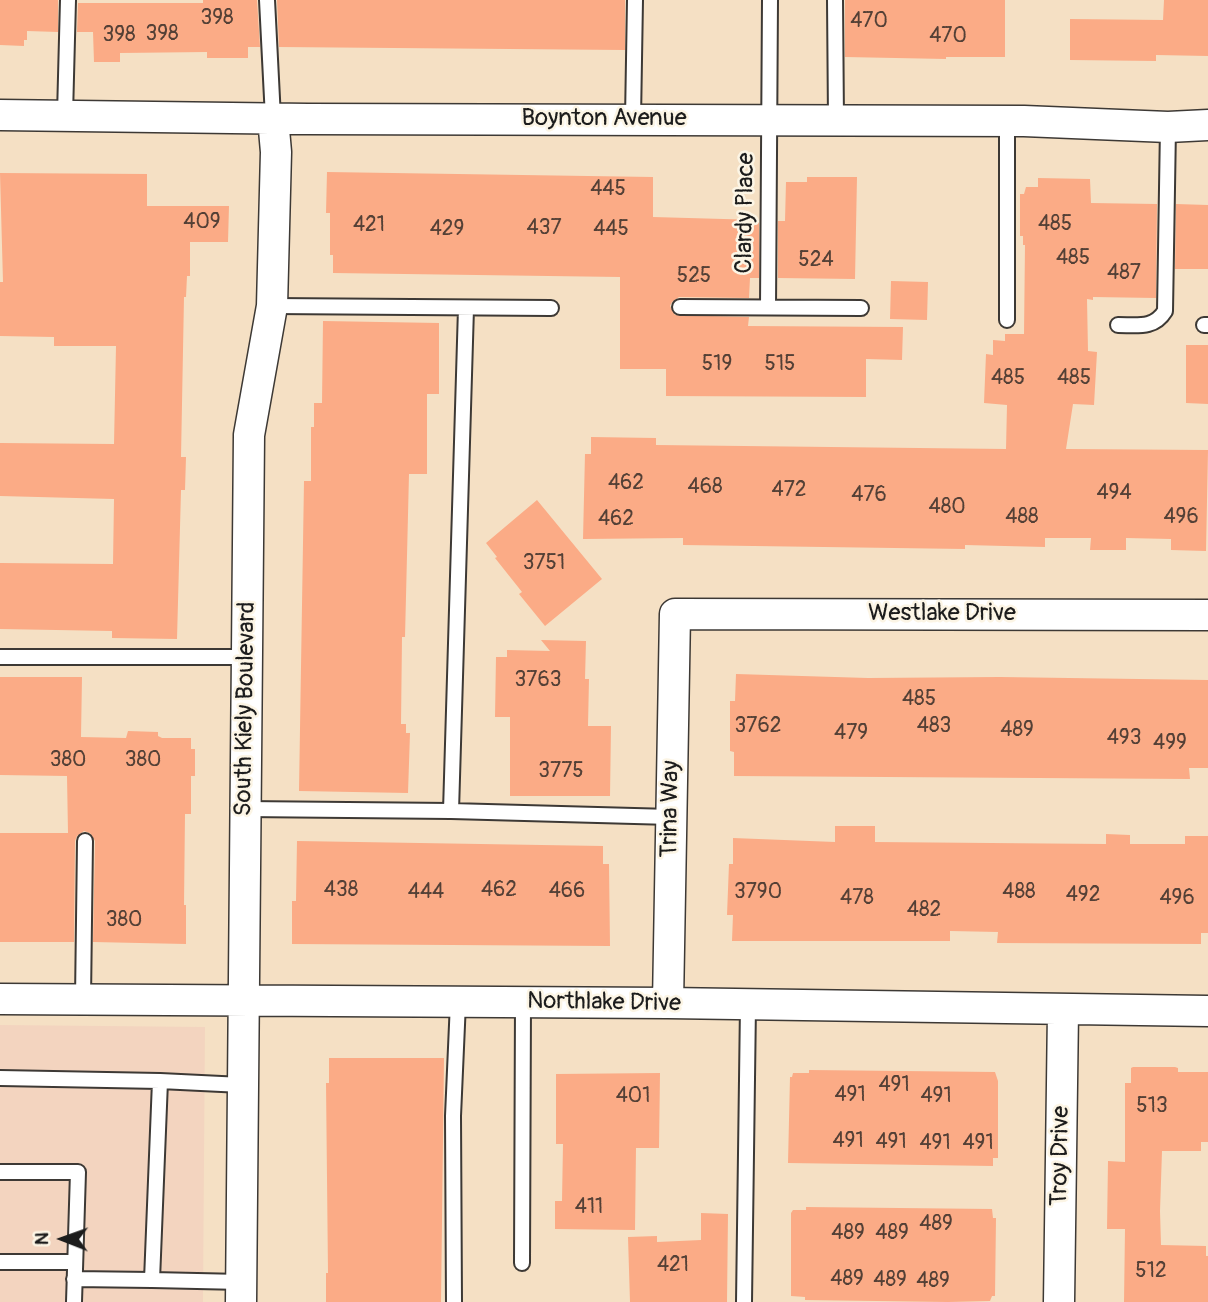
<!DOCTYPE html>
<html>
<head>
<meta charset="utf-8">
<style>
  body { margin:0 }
  #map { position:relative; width:1208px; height:1302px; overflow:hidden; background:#f5e0c4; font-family:Pangolin,sans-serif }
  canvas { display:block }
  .north { position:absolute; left:28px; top:1204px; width:70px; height:70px; -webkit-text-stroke:5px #fcf5e5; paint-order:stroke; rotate:271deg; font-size:19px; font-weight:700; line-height:28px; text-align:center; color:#1c1c1c }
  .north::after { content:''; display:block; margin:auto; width:24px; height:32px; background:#1c1c1c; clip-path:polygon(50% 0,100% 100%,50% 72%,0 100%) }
</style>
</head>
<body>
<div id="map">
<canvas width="1208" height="1302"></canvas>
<div class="north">N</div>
</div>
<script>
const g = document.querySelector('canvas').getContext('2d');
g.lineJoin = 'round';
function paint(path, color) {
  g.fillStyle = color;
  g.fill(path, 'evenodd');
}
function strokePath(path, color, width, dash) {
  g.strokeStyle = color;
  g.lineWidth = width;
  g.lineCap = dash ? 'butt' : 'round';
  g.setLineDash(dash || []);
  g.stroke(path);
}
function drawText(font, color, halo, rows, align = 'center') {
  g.font = font + ' Pangolin,sans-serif';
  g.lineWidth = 5;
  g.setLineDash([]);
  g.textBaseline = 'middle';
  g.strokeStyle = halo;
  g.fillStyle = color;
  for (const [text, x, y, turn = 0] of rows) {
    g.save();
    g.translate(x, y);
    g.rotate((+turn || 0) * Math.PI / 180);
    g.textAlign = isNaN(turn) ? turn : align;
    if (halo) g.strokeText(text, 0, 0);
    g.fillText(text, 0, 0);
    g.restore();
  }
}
const built = new Path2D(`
  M 0,1025 L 205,1027 L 203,1302 L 0,1302 Z`);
const building = new Path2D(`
  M 0,0 L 58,0 L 58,32 L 27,31 L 27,40 L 24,40 L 24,46 L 0,45 Z
  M 203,0 L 257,0 L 260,47 L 248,47 L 248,58 L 207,58 L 207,52 L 120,53 L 120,62 L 94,62 L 93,32 L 77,32 L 78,3 L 203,3 Z
  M 277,0 L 625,0 L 625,50 L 279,47 Z
  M 845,0 L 1005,0 L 1005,57 L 946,57 L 946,59 L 845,57 Z
  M 1164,0 L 1208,0 L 1208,56 L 1156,55 L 1156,61 L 1070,60 L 1070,19 L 1163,20 Z
  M 327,172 L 653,177 L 653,217 L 759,220 L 759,278 L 750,278 L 749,298 L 679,297 L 672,302 L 670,306 L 675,315 L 749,317 L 748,326 L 903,327 L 902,360 L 866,359 L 866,397 L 666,396 L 666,369 L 620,369 L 620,277 L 333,273 L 333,255 L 330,255 L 330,213 L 326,213 Z
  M 0,173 L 147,174 L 147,206 L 229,206 L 228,242 L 190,242 L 190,276 L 187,276 L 186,297 L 184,297 L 181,457 L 186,457 L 185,490 L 181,490 L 177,639 L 112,638 L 112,631 L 0,629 L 0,563 L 113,564 L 114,499 L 0,496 L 0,443 L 114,444 L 116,346 L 54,346 L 54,337 L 0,336 L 0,282 L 3,282 Z
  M 807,177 L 857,177 L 855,279 L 778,278 L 778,221 L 785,221 L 786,182 L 807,182 Z
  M 1038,178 L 1090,179 L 1091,203 L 1157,204 L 1156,298 L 1093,297 L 1093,300 L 1087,299 L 1088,351 L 1097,352 L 1094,405 L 1073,404 L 1066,449 L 1208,450 L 1206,551 L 1171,550 L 1171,539 L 1126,538 L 1126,550 L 1090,550 L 1091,538 L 1045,538 L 1045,547 L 965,545 L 965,549 L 683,545 L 683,538 L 583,539 L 585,454 L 591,454 L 591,437 L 656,438 L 656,445 L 1006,449 L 1007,405 L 984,403 L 986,354 L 993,355 L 993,340 L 1005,341 L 1005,334 L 1024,334 L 1025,245 L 1023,245 L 1023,236 L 1020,236 L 1020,194 L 1024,194 L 1026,187 L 1038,187 Z
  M 1176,204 L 1208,205 L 1208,269 L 1175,269 Z
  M 891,281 L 928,282 L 927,320 L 890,319 Z
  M 323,321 L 439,323 L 439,394 L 427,394 L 427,474 L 409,474 L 405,637 L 402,637 L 401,724 L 406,724 L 406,733 L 410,733 L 408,793 L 299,791 L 304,481 L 311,481 L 311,427 L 314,427 L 314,403 L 322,403 Z
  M 1186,345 L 1208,345 L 1208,404 L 1186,403 Z
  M 537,500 L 602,579 L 545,626 L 519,594 L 522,592 L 495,558 L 497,557 L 486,543 Z
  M 541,640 L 586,641 L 585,679 L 589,679 L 588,726 L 611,726 L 610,796 L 510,796 L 510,717 L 495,717 L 496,657 L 507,657 L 507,650 L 550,651 Z
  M 736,674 L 868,678 L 1000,677 L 1208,680 L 1208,768 L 1189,768 L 1190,779 L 734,776 L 734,752 L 730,751 L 730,701 L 735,701 Z
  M 0,677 L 82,677 L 81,737 L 126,738 L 128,731 L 158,732 L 158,736 L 162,738 L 191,738 L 191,749 L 195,749 L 195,776 L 191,776 L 191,814 L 185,814 L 184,905 L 186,905 L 186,944 L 93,942 L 95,841 L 90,833 L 84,831 L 77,836 L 75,841 L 74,942 L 0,942 L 0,833 L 68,833 L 67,776 L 0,775 Z
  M 835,826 L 875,826 L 875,842 L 1106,844 L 1106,834 L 1130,835 L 1130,844 L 1185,844 L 1185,836 L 1208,836 L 1208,933 L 1201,933 L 1201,944 L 997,943 L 998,932 L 950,931 L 950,941 L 732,941 L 733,915 L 727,915 L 729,864 L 733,864 L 733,838 L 835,842 Z
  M 297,841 L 603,846 L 603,864 L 609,864 L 610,946 L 292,944 L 292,901 L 296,901 Z
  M 329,1058 L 444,1058 L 441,1302 L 326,1302 L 326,1273 L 328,1273 L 326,1083 L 329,1083 Z
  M 1133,1067 L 1175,1067 L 1178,1068 L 1178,1072 L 1208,1072 L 1208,1142 L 1201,1142 L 1201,1151 L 1162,1151 L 1160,1211 L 1161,1245 L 1206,1246 L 1206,1256 L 1208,1256 L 1208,1302 L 1124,1302 L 1125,1229 L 1107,1229 L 1108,1161 L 1125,1162 L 1125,1083 L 1131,1083 L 1131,1068 Z
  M 809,1070 L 995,1072 L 998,1081 L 998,1158 L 993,1158 L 993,1166 L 788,1163 L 790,1077 L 792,1077 L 793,1073 L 809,1073 Z
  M 660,1073 L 659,1148 L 636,1148 L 635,1230 L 555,1229 L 555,1201 L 562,1201 L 563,1144 L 556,1144 L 556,1074 Z
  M 806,1207 L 992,1209 L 993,1218 L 996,1218 L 995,1296 L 992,1296 L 990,1301 L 948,1302 L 805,1300 L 805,1297 L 791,1296 L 791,1213 L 793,1210 L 806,1210 Z
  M 701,1213 L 728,1214 L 727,1302 L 630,1302 L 628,1237 L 657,1236 L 657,1242 L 701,1240 Z`);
const lane = new Path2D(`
  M 267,0 L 273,118
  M 835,0 L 836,120
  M 65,115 L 68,0
  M 633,119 L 635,0
  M 1007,121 L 1007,320
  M 272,306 L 551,308
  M 680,307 L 861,308
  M 768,307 L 770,0
  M 1118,325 C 1137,325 1154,329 1165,311 L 1168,127
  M 1204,325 L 1208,325
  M 0,657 L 246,657
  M 244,809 L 451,811 L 671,817
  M 451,811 L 466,308
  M 83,999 L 85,841
  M 0,1078 L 160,1081 L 242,1085
  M 160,1081 L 152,1280 L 242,1282
  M 0,1172 L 78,1172 L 74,1302
  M 0,1262 L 75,1262
  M 522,1263 L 523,1002
  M 74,1279 L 152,1280
  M 454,1302 L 453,1116 L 458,1002
  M 744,1302 L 748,1005`);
const street = new Path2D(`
  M 0,115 L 308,119 L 1024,121 L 1168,127 L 1208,125
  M 0,999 L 668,1003 L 1208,1011
  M 668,1003 L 675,614 L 1208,615
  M 241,1302 L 249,435 L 272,306 L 276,152 L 273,118
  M 1059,1302 L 1063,1011`);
const numberNames = [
  ["398",217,19],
  ["470",869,22],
  ["398",162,35],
  ["398",119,36],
  ["470",948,37],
  ["445",608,190],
  ["409",202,223],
  ["485",1055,225],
  ["421",369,226],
  ["437",544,229],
  ["429",447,230],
  ["445",611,230],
  ["485",1073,259],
  ["524",816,261],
  ["487",1124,274],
  ["525",694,277],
  ["519",717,365],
  ["515",780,365],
  ["485",1008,379],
  ["485",1074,379],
  ["462",626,484],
  ["468",705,488],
  ["472",789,491],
  ["494",1114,494],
  ["476",869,496],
  ["480",947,508],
  ["488",1022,518],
  ["496",1181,518],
  ["462",616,520],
  ["3751",544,564],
  ["3763",538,681],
  ["485",919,700],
  ["3762",758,727],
  ["483",934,727],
  ["489",1017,731],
  ["479",851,734],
  ["493",1124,739],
  ["499",1170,744],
  ["380",68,761],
  ["380",143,761],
  ["3775",561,772],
  ["438",341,891],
  ["462",499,891],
  ["466",567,892],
  ["444",426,893],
  ["3790",758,893],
  ["488",1019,893],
  ["492",1083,896],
  ["478",857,899],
  ["496",1177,899],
  ["482",924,911],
  ["380",124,921],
  ["491",894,1086],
  ["491",850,1096],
  ["401",633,1097],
  ["491",936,1097],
  ["513",1152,1107],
  ["491",848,1142],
  ["491",891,1143],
  ["491",935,1144],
  ["491",978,1144],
  ["411",589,1208],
  ["489",936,1225],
  ["489",848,1234],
  ["489",892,1234],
  ["421",673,1266],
  ["512",1151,1272],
  ["489",847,1280],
  ["489",890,1281],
  ["489",933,1282]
];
const streetNames = [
  ["Boynton Avenue",604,119],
  ["Clardy Place",746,213,-89],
  ["Westlake Drive",942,614],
  ["South Kiely Boulevard",246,709,-89],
  ["Trina Way",671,809,-89],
  ["Northlake Drive",604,1003,1],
  ["Troy Drive",1061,1156,-89]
];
paint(built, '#f3d4bf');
paint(building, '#fbab86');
strokePath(lane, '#3d3935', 18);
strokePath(street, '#3d3935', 33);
strokePath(lane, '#fff', 14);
strokePath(street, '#fff', 30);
drawText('21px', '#544036', null, numberNames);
drawText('24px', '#1c1c1c', '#fcf5e5', streetNames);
</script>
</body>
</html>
